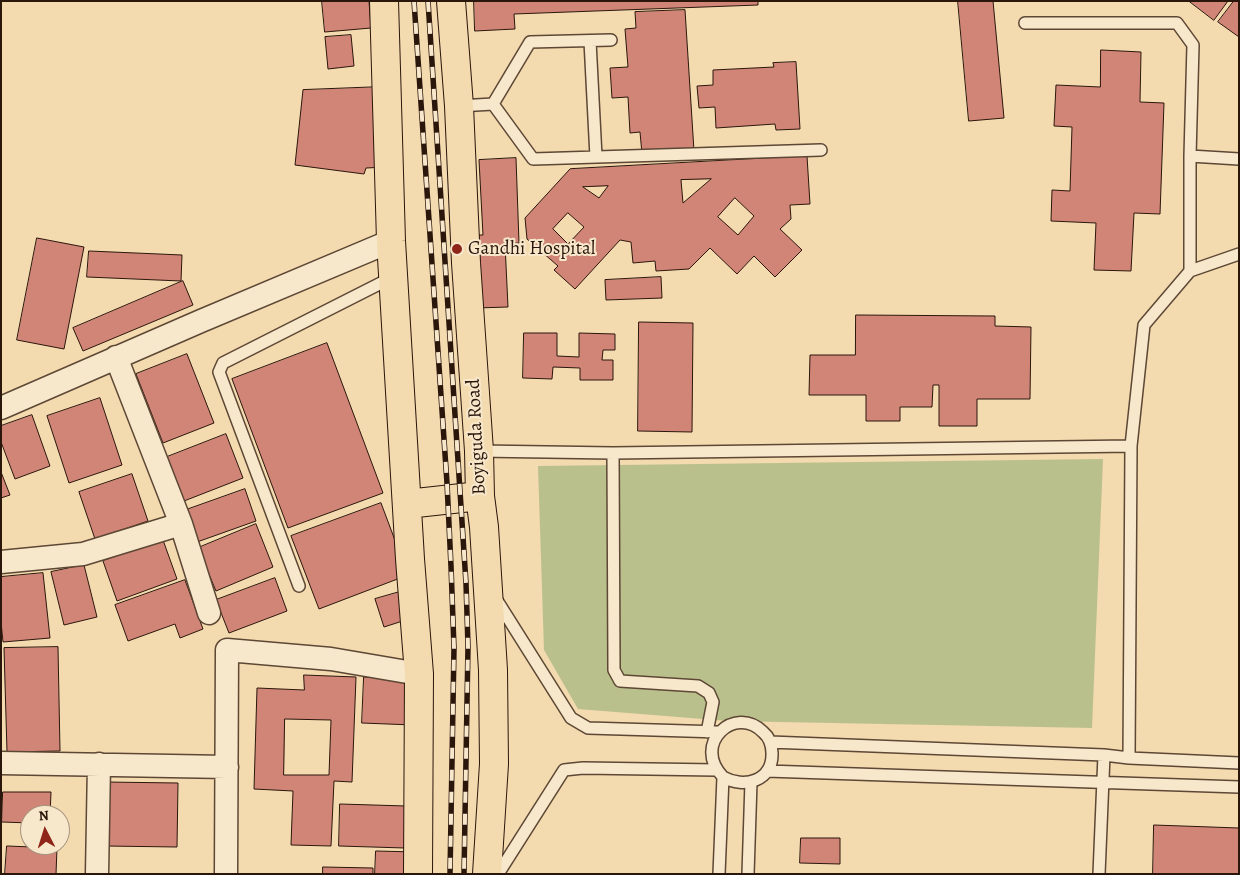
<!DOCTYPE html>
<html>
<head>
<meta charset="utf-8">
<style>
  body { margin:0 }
  #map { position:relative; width:1240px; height:875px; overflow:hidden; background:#f3daaf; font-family:Alegreya,serif }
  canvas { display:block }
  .frame { position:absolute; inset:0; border:2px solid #2b160c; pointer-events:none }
  .north { position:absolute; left:20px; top:805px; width:50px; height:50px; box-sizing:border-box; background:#f7e7cb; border:1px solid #a5937f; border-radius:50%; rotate:355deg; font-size:14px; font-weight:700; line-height:20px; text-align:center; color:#2b160c }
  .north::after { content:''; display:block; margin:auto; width:18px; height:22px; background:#8f2418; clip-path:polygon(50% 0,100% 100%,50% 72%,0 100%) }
</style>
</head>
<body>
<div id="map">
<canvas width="1240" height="875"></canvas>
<div class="frame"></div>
<div class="north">N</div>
</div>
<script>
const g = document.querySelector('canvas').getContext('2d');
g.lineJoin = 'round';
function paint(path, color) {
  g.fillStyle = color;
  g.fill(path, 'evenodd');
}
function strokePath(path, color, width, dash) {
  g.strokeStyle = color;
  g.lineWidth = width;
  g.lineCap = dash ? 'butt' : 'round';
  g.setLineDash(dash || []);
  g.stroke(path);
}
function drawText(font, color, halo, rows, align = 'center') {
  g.font = font + ' Alegreya,serif';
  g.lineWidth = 4;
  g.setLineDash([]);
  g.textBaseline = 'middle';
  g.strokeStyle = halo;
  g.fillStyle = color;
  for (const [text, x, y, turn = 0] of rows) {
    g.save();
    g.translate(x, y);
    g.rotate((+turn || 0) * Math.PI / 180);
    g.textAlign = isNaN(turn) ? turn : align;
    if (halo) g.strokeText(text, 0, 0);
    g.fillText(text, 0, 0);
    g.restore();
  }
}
const green = new Path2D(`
  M 1103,459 L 1092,728 L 728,721 L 578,709 L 544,650 L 538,466 Z`);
const building = new Path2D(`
  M 322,1 L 369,1 L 371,28 L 325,32 Z
  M 474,1 L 758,1 L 758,5 L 514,14 L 515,29 L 475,31 Z
  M 958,1 L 993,1 L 1004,118 L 969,121 Z
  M 1189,1 L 1228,1 L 1214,20 Z
  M 1234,1 L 1239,1 L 1239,37 L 1218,22 Z
  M 685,10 L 694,151 L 642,154 L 640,132 L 630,133 L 628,97 L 612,98 L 610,68 L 628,67 L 625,29 L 636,28 L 635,12 Z
  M 351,35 L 354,66 L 328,69 L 325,37 Z
  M 1101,50 L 1141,52 L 1140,102 L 1164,103 L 1160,214 L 1134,213 L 1131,271 L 1094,270 L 1096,223 L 1051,221 L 1052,190 L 1070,191 L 1072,127 L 1054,126 L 1056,85 L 1100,87 Z
  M 796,62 L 800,129 L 776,130 L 775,124 L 716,128 L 715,107 L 699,108 L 697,86 L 713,85 L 713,70 L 774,67 L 773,63 Z
  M 381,87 L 387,167 L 366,168 L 364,174 L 295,165 L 303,90 Z
  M 807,156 L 810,204 L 790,205 L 791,219 L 780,229 L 802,250 L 775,277 L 754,256 L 737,274 L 710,248 L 689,269 L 656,271 L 655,261 L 633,263 L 631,242 L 620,240 L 575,289 L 554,270 L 558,266 L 527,239 L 525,218 L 570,169 ZM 711,179 L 683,203 L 681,180 ZM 608,186 L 599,198 L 583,187 ZM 735,198 L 754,216 L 738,235 L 718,217 ZM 568,213 L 584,227 L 568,244 L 553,229 Z
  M 516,158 L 519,243 L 505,244 L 508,307 L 476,308 L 472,235 L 483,235 L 479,160 Z
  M 37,238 L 84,247 L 64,349 L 17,340 Z
  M 89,251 L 182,255 L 181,281 L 87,277 Z
  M 661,277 L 662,298 L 606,300 L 605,280 Z
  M 183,281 L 193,305 L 83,351 L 73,328 Z
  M 856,315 L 995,316 L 995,326 L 1031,327 L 1030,399 L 977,399 L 977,426 L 939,426 L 939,385 L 933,385 L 932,407 L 900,407 L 900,421 L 866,421 L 866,395 L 809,395 L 810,355 L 855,355 Z
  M 639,322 L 693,323 L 692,432 L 638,431 Z
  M 524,333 L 557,333 L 557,356 L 579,357 L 579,333 L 615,334 L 615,350 L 603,350 L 602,360 L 613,360 L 613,380 L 580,380 L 580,368 L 553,367 L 552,379 L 523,378 Z
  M 327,343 L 383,493 L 288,528 L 232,379 Z
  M 187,354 L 214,423 L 163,443 L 136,374 Z
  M 100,398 L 122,465 L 69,483 L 47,416 Z
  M 32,415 L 50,466 L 15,479 L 1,442 L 1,426 Z
  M 226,434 L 243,478 L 184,501 L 167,457 Z
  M 1,472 L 10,495 L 1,498 Z
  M 132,474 L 148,521 L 95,539 L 79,492 Z
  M 245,489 L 256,521 L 197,542 L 186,510 Z
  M 381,503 L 408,575 L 319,609 L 291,536 Z
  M 256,524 L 273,567 L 216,591 L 198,548 Z
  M 163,540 L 177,579 L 117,601 L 103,561 Z
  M 84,565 L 97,617 L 64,625 L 51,572 Z
  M 43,573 L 50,638 L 3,642 L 1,622 L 1,577 Z
  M 275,578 L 287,611 L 229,633 L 216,600 Z
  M 185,580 L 203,629 L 180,638 L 175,624 L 128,641 L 115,605 Z
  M 403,591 L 412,618 L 384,627 L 375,599 Z
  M 58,647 L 60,751 L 7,752 L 4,648 Z
  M 304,675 L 356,677 L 352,782 L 334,781 L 331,846 L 291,845 L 293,791 L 254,789 L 257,688 L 304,690 ZM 285,719 L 331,720 L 329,775 L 284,775 Z
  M 364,677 L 415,679 L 413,725 L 362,723 Z
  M 105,782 L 178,783 L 177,847 L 105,846 Z
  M 3,792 L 51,792 L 50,815 L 30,815 L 30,823 L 2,822 Z
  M 340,804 L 406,806 L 405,848 L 339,846 Z
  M 1154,825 L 1239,828 L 1239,874 L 1153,874 Z
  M 801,838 L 840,838 L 840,864 L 800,863 Z
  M 7,846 L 57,848 L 56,874 L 5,874 Z
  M 376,851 L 416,852 L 415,874 L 375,874 Z
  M 323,867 L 373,868 L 373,874 L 323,874 Z`);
const lane = new Path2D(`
  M 1025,23 L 1177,23 L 1193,45 L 1190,156 L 1190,271 L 1144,325 L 1131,446 L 1129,758
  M 590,41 L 596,157
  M 493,104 L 533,159 L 821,150
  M 459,106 L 493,104 L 530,42 L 611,40
  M 1190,156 L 1239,159
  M 1190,271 L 1239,254
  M 479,451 L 613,453 L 1131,446
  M 613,453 L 614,670 L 620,681 L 698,686 L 709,693 L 713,702 L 707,732
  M 299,586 L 219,372 L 223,363 L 393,277
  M 496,599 L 571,718 L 588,728 L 720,732
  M 770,742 L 1104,755 L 1129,758 L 1239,763
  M 767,771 L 1239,787
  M 498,874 L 564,770 L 583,768 L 716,770
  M 719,874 L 723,777 C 691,744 735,704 763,732 C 769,737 772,745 772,753 C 773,781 744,789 723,777
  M 748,874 L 751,782
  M 1099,874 L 1104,755`);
const street = new Path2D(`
  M 116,357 L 181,524 L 209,613
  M 1,408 L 201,321 L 391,241
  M 1,562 L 83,554 L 181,524
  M 1,763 L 227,767
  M 97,874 L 99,764
  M 226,874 L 227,650 L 331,659 L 419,674`);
const primary = new Path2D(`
  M 384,1 L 391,241 L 410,559 L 419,674 L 418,874
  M 451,1 L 459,106 L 466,263 L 479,451 L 480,496 L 484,527 L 493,670 L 494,764 L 487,874
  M 407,504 L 480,496`);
const rail = new Path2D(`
  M 414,1 L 447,483 L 451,566 L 454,648 L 450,874
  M 428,1 L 466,583 L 468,646 L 464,874`);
const markers = [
  [457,249,6,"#8f2418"]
];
const poiNames = [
  ["Gandhi Hospital",468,249]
];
const streetNames = [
  ["Boyiguda Road",477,437,-93]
];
paint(green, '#bac08c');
paint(building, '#d08577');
strokePath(building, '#2b160c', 1);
strokePath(lane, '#5d4735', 14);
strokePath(street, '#5d4735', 25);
strokePath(primary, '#2b160c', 30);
strokePath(lane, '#f7e7cb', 11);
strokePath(street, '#f7e7cb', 22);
strokePath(primary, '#f3daaf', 28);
strokePath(rail, '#2b160c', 5.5);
strokePath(rail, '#f7e7cb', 4, [11]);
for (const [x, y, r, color] of markers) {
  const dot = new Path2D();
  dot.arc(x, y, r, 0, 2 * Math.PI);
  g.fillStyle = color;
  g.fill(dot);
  strokePath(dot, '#f7e7cb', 2);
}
drawText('19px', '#2b160c', '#f7e7cb', poiNames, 'left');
drawText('19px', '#2b160c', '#f7e7cb', streetNames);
</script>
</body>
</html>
